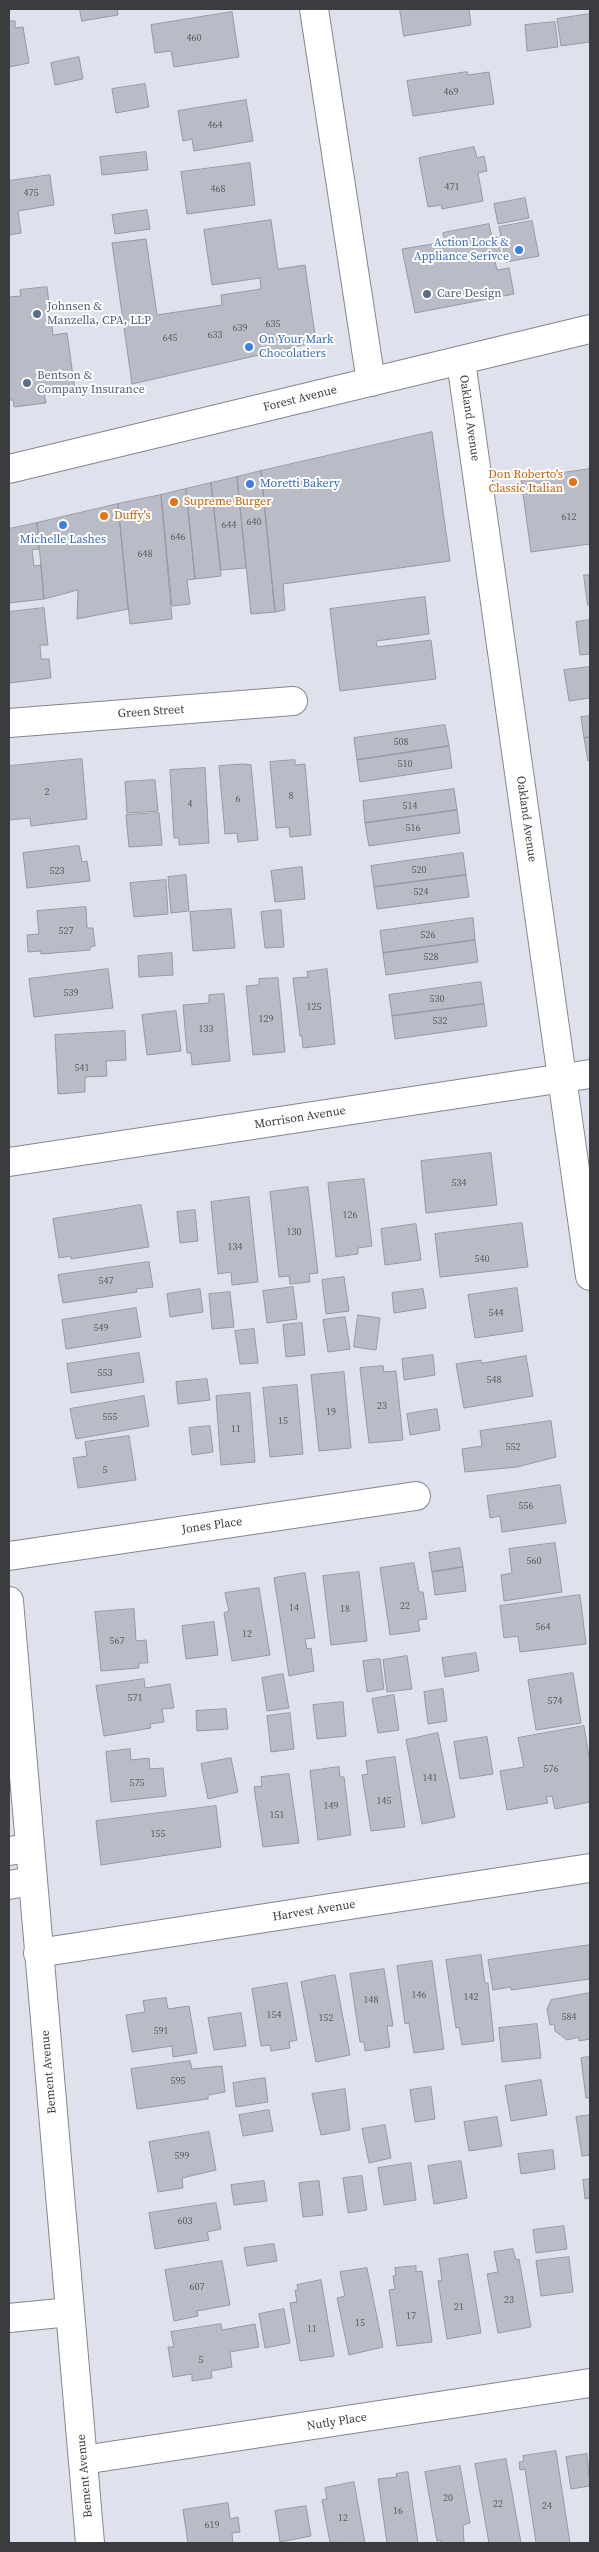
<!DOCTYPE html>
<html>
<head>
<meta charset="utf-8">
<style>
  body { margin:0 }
  #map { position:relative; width:599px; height:2552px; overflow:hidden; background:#dfe1ec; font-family:"Source Serif 4",serif }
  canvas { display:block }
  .frame { position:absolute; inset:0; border:10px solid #3b3c40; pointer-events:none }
</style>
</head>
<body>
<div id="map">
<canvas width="599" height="2552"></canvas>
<div class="frame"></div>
</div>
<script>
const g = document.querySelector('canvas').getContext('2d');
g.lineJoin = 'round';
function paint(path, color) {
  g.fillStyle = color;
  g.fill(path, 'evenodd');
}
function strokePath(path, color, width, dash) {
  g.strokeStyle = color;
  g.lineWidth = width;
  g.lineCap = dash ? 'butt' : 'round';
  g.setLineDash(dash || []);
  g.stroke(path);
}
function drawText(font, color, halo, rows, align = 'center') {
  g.font = font + ' "Source Serif 4",serif';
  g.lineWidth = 4;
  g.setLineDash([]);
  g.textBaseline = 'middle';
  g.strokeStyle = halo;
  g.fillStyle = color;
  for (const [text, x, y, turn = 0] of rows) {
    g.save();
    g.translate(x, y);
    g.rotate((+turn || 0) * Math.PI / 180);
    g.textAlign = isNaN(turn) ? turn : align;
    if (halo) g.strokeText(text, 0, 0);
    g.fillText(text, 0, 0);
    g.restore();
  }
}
const building = new Path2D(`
  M 80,9 L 117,9 L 118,15 L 82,21 Z
  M 400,9 L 469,9 L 471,25 L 404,36 Z
  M 232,12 L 239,57 L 174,67 L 171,51 L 155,53 L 151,25 Z
  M 590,14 L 590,42 L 561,46 L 557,19 Z
  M 9,21 L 15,21 L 15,28 L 23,27 L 29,63 L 9,67 Z
  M 555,22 L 558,47 L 527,51 L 525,25 Z
  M 79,57 L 83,79 L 55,85 L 51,63 Z
  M 467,72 L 468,75 L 489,72 L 494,104 L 413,116 L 407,81 Z
  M 145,84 L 149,107 L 116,113 L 112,89 Z
  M 246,100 L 253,141 L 194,151 L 192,139 L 183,141 L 178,111 Z
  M 474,147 L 477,158 L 484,156 L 487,171 L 478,173 L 483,201 L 442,209 L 441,205 L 428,207 L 419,158 Z
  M 146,152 L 148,170 L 102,175 L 100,157 Z
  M 250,163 L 255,205 L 187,214 L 181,172 Z
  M 50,175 L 54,205 L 18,211 L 21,233 L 9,235 L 9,181 Z
  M 525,198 L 529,218 L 498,224 L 494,204 Z
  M 147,210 L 150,229 L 115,234 L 112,215 Z
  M 271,220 L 278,269 L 305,265 L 316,342 L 132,384 L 112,243 L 146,239 L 157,315 L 222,305 L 221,295 L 261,289 L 260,278 L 212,285 L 204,230 Z
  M 532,221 L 539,256 L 506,262 L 499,227 Z
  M 489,224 L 492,238 L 497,237 L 501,256 L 494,257 L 497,270 L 509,268 L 514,294 L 415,313 L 402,249 L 445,242 L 443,233 Z
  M 47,287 L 53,335 L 67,333 L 75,390 L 44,394 L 46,403 L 14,407 L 13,400 L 9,400 L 9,297 L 21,296 L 20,290 Z
  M 432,432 L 450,561 L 283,584 L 285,610 L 275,612 L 261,471 Z
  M 590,469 L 590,544 L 531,552 L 521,479 Z
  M 261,471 L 275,612 L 251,614 L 237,477 Z
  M 237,477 L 246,568 L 221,570 L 211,483 Z
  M 211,483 L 221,576 L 195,579 L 186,489 Z
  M 186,489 L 195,579 L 187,580 L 190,604 L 172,606 L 161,495 Z
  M 161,495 L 172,619 L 130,624 L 118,504 Z
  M 118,504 L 128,609 L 77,619 L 78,590 L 44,599 L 37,523 Z
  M 37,523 L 39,549 L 32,550 L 34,566 L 41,565 L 44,599 L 9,603 L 9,529 Z
  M 584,575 L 590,575 L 590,605 L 588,605 Z
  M 425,597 L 429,634 L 376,641 L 377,647 L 431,640 L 436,679 L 340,691 L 330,609 Z
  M 44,608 L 48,645 L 40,645 L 41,659 L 49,659 L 51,678 L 9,683 L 9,612 Z
  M 590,620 L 590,654 L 580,655 L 576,622 Z
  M 590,667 L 590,698 L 569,701 L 564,670 Z
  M 590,716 L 590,737 L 584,738 L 581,717 Z
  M 445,725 L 449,746 L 357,760 L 354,738 Z
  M 590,737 L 590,760 L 588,761 L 584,738 Z
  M 449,746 L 452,768 L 360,782 L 357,760 Z
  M 82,759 L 87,819 L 31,826 L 30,818 L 9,820 L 9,766 Z
  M 295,760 L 295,765 L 305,764 L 311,835 L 290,837 L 289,827 L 276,828 L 270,762 Z
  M 244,764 L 251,765 L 258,840 L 238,842 L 237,833 L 225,834 L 219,766 Z
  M 205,768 L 209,843 L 179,845 L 179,838 L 174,838 L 170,770 Z
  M 155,780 L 158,811 L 127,813 L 125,782 Z
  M 454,789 L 457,810 L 365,823 L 363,801 Z
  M 457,810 L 460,833 L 369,846 L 365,823 Z
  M 159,813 L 162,845 L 129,847 L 126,815 Z
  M 79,846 L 82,862 L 87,861 L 90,881 L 27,888 L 23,853 Z
  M 463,853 L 466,875 L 374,887 L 371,866 Z
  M 302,867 L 305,899 L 275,902 L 271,871 Z
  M 186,875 L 189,911 L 171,913 L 168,877 Z
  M 466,875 L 469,897 L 377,909 L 374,887 Z
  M 166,880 L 168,914 L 134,917 L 130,883 Z
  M 86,907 L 87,928 L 93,928 L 95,946 L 90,947 L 90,950 L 41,954 L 41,951 L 28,952 L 27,935 L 39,934 L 37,911 Z
  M 231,909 L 235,948 L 193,951 L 190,912 Z
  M 281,910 L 284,947 L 265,948 L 261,912 Z
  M 473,918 L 475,940 L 383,953 L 380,931 Z
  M 475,940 L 478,962 L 386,975 L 383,953 Z
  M 172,953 L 173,975 L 139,977 L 138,956 Z
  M 108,969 L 113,1008 L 34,1017 L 29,979 Z
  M 327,969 L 335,1044 L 303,1048 L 302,1036 L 300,1036 L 293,978 L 308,977 L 307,972 Z
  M 278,978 L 285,1052 L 253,1055 L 246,986 L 259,985 L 259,979 Z
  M 481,982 L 484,1004 L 392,1016 L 389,995 Z
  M 224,994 L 230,1061 L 192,1065 L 191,1053 L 187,1053 L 183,1005 L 209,1003 L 209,995 Z
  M 484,1004 L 487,1026 L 395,1039 L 392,1016 Z
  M 176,1011 L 181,1051 L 147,1055 L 142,1015 Z
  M 125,1031 L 126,1060 L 106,1061 L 107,1076 L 85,1077 L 85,1092 L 58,1094 L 55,1035 Z
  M 491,1153 L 497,1205 L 426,1213 L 421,1161 Z
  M 364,1179 L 372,1246 L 358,1248 L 358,1254 L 336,1257 L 328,1183 Z
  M 308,1187 L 318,1273 L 309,1274 L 310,1282 L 290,1284 L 289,1276 L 279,1277 L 270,1192 Z
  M 249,1197 L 258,1282 L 232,1285 L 231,1272 L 218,1274 L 211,1202 Z
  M 141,1205 L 149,1247 L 71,1259 L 71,1256 L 59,1258 L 53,1219 Z
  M 195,1210 L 198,1241 L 180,1243 L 177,1212 Z
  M 522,1223 L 528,1267 L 440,1277 L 435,1234 Z
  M 416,1224 L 421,1260 L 385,1265 L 381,1229 Z
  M 149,1262 L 153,1287 L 136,1289 L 137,1292 L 63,1303 L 58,1275 Z
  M 344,1277 L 349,1311 L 326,1314 L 322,1280 Z
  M 293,1287 L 297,1319 L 267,1323 L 263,1291 Z
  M 517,1288 L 523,1331 L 475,1338 L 468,1295 Z
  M 200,1289 L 203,1312 L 170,1317 L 167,1294 Z
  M 423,1289 L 426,1308 L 394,1313 L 392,1293 Z
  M 230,1292 L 234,1327 L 212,1329 L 209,1294 Z
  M 136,1308 L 141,1337 L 66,1349 L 62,1320 Z
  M 358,1315 L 380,1318 L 376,1350 L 354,1347 Z
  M 345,1317 L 350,1349 L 328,1352 L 323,1320 Z
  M 302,1323 L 305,1355 L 286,1357 L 283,1325 Z
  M 254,1329 L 258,1363 L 240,1364 L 235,1331 Z
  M 139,1353 L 144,1382 L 71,1393 L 67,1364 Z
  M 433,1355 L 435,1375 L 404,1380 L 402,1359 Z
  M 526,1356 L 533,1396 L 464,1408 L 456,1364 L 481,1360 L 482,1363 Z
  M 383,1366 L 384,1372 L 396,1371 L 403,1440 L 369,1443 L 360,1368 Z
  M 344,1372 L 351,1448 L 319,1451 L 311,1375 Z
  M 207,1379 L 210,1400 L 178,1404 L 176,1382 Z
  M 297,1385 L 303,1454 L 270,1457 L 263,1388 Z
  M 250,1393 L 255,1462 L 221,1465 L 216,1396 Z
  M 144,1396 L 149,1426 L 76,1439 L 70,1409 Z
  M 437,1409 L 440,1430 L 410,1435 L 407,1414 Z
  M 551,1421 L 556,1457 L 517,1467 L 465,1472 L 462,1449 L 482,1446 L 480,1431 Z
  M 210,1426 L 213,1452 L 192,1455 L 189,1428 Z
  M 129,1436 L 136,1480 L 78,1488 L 73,1458 L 87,1456 L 85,1442 Z
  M 560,1485 L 566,1523 L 502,1532 L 500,1516 L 490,1518 L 487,1496 Z
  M 555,1543 L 562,1592 L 504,1601 L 501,1575 L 512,1573 L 509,1549 Z
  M 460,1548 L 463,1567 L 432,1572 L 429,1553 Z
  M 414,1563 L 419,1592 L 423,1592 L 427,1619 L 418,1620 L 420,1631 L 390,1635 L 380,1568 Z
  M 463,1567 L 466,1591 L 435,1595 L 432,1572 Z
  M 359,1572 L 367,1641 L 331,1645 L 323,1576 Z
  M 305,1573 L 315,1638 L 305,1639 L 307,1649 L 311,1648 L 314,1671 L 289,1676 L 274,1578 Z
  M 259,1588 L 270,1655 L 232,1661 L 224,1613 L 229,1611 L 225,1593 Z
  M 580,1595 L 586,1644 L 520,1652 L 518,1636 L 504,1638 L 500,1606 Z
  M 134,1609 L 136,1641 L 146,1640 L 148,1663 L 139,1663 L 139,1668 L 101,1671 L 95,1612 Z
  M 214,1622 L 218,1655 L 186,1659 L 182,1626 Z
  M 476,1653 L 479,1671 L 445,1677 L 442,1658 Z
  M 407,1656 L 412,1689 L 387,1692 L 383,1660 Z
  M 380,1659 L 384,1689 L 367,1692 L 363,1661 Z
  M 573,1673 L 581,1723 L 536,1730 L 528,1680 Z
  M 283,1674 L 289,1708 L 267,1711 L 262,1678 Z
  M 144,1679 L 145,1688 L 170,1684 L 174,1708 L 162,1709 L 164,1722 L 150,1724 L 151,1728 L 104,1736 L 96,1686 Z
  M 443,1689 L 447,1721 L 428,1724 L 424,1692 Z
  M 394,1695 L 399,1730 L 378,1733 L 372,1699 Z
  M 343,1702 L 346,1736 L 317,1739 L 313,1705 Z
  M 226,1709 L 228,1729 L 197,1731 L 196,1711 Z
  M 290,1713 L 294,1749 L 271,1752 L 267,1716 Z
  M 584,1726 L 590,1763 L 590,1802 L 555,1809 L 552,1796 L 546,1797 L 548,1803 L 507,1810 L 500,1771 L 524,1767 L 518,1738 Z
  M 438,1733 L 455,1817 L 422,1824 L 406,1740 Z
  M 487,1737 L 493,1774 L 460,1779 L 454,1742 Z
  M 130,1749 L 131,1760 L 149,1758 L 150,1769 L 163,1768 L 166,1796 L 111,1802 L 106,1752 Z
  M 395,1757 L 405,1827 L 371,1831 L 362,1775 L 368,1774 L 366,1761 Z
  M 231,1758 L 238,1792 L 208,1799 L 201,1764 Z
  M 339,1767 L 340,1777 L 344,1777 L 351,1835 L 318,1840 L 310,1771 Z
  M 289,1774 L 299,1843 L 263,1847 L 254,1787 L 262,1786 L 261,1777 Z
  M 216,1806 L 221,1847 L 101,1865 L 96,1821 Z
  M 590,1945 L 590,1979 L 511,1990 L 511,1987 L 493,1990 L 488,1960 Z
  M 481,1955 L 485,1983 L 488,1983 L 494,2041 L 462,2045 L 459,2027 L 456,2028 L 446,1960 Z
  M 432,1961 L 444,2049 L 414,2053 L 409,2023 L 405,2024 L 397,1966 Z
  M 384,1969 L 393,2026 L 387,2026 L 390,2047 L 365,2051 L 364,2042 L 360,2042 L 350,1974 Z
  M 335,1975 L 350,2055 L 316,2062 L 301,1982 Z
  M 287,1983 L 297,2040 L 289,2042 L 290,2048 L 271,2051 L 270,2045 L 261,2046 L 252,1989 Z
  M 590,1993 L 590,2039 L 579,2041 L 579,2037 L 567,2040 L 555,2031 L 554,2024 L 550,2025 L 547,2009 L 551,2000 Z
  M 166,1998 L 168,2009 L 189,2006 L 197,2053 L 173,2057 L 172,2046 L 132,2052 L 126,2015 L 145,2012 L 143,2001 Z
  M 241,2013 L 246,2046 L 214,2050 L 208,2018 Z
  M 537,2024 L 541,2058 L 502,2062 L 499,2028 Z
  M 590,2057 L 590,2098 L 586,2098 L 581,2058 Z
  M 190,2061 L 192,2069 L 222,2066 L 225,2092 L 208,2095 L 208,2099 L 137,2109 L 131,2069 Z
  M 265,2078 L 268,2102 L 236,2107 L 233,2083 Z
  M 541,2080 L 547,2115 L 511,2121 L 505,2086 Z
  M 431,2087 L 435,2119 L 415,2122 L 410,2090 Z
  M 345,2089 L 350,2130 L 321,2135 L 312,2094 Z
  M 269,2110 L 273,2131 L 243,2136 L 239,2115 Z
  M 590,2115 L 590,2155 L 582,2156 L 576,2117 Z
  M 497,2117 L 502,2146 L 469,2151 L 464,2122 Z
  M 385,2125 L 391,2158 L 369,2163 L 362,2129 Z
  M 209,2132 L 216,2170 L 182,2178 L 183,2188 L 158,2192 L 149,2142 Z
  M 553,2150 L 555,2169 L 521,2174 L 518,2154 Z
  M 461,2161 L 467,2198 L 434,2204 L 428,2166 Z
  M 411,2163 L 416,2200 L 384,2205 L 378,2168 Z
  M 362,2176 L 367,2210 L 348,2213 L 343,2178 Z
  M 590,2179 L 590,2202 L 590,2198 L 585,2199 L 583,2180 Z
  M 264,2181 L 267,2201 L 234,2205 L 231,2185 Z
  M 319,2181 L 323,2215 L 303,2217 L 299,2183 Z
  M 216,2203 L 221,2229 L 207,2232 L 209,2240 L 155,2249 L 149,2213 Z
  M 564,2226 L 567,2249 L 536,2253 L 533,2230 Z
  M 274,2244 L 277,2261 L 247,2266 L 244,2248 Z
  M 513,2249 L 516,2260 L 519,2259 L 531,2327 L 498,2333 L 487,2274 L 498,2272 L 494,2252 Z
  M 468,2254 L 481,2333 L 447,2339 L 438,2281 L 442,2280 L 439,2259 Z
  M 569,2257 L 573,2292 L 541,2296 L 536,2261 Z
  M 222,2261 L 230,2305 L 197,2311 L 198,2316 L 174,2321 L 165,2270 Z
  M 416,2266 L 416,2272 L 422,2271 L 432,2342 L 397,2346 L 389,2290 L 395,2289 L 393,2276 L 396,2275 L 395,2268 Z
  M 367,2268 L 383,2347 L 349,2355 L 337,2298 L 345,2296 L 340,2272 Z
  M 321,2280 L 334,2356 L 300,2361 L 290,2303 L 297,2302 L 295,2290 L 298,2290 L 297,2285 Z
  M 284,2309 L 290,2343 L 265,2348 L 259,2314 Z
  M 221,2324 L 222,2330 L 255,2324 L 259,2347 L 230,2352 L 232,2367 L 211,2371 L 212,2378 L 192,2381 L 192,2374 L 173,2377 L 168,2347 L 174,2347 L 171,2332 Z
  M 556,2451 L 570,2543 L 536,2543 L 525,2469 L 520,2470 L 519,2462 L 524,2461 L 523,2456 Z
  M 587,2454 L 590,2486 L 571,2489 L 566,2457 Z
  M 506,2459 L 521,2543 L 489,2543 L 475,2464 Z
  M 460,2466 L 470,2523 L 463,2525 L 464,2543 L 441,2543 L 440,2540 L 437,2541 L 425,2472 Z
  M 408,2472 L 418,2543 L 387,2543 L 378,2479 L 397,2477 L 396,2474 Z
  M 354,2482 L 365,2543 L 330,2542 L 322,2500 L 327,2499 L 325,2488 Z
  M 228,2503 L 230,2519 L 238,2517 L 240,2532 L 232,2533 L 233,2543 L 188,2543 L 183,2510 Z
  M 306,2506 L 311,2536 L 280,2542 L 275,2511 Z`);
const minor = new Path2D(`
  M 314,9 L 371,382
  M 461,361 L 590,1276
  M 9,723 L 293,701
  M 9,1162 L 590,1074
  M 9,1556 L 416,1496
  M 9,1851 L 29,1848
  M 9,1885 L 32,1881
  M 38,1953 L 590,1868
  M 9,2318 L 70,2312
  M 83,2460 L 590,2383`);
const tertiary = new Path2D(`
  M 9,1601 L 90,2543`);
const secondary = new Path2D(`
  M 9,469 L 590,329`);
const markers = [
  [519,250,5,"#3f7fe0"],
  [427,294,5,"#5c6f8a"],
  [37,314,5,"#5c6f8a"],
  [249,347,5,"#3f7fe0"],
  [27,383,5,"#5c6f8a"],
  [573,482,5,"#e8710a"],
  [250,484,5,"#3f7fe0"],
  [174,502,5,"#e8710a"],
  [104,516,5,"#e8710a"],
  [63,525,5,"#3f7fe0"]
];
const numberNames = [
  ["460",194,38],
  ["469",451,92],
  ["464",215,125],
  ["471",452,187],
  ["468",218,189],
  ["475",31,193],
  ["635",273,324],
  ["639",240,328],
  ["633",215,335],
  ["645",170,338],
  ["612",569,517],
  ["640",254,522],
  ["644",229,525],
  ["646",178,537],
  ["648",145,554],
  ["508",401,742],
  ["510",405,764],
  ["2",47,792],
  ["8",291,796],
  ["6",238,799],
  ["4",190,804],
  ["514",410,806],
  ["516",413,828],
  ["520",419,870],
  ["523",57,871],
  ["524",421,892],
  ["527",66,931],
  ["526",428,935],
  ["528",431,957],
  ["539",71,993],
  ["530",437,999],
  ["125",314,1007],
  ["129",266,1019],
  ["532",440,1021],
  ["133",206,1029],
  ["541",82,1068],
  ["534",459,1183],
  ["126",350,1215],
  ["130",294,1232],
  ["134",235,1247],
  ["540",482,1259],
  ["547",106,1281],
  ["544",496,1313],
  ["549",101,1328],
  ["553",105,1373],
  ["548",494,1380],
  ["23",382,1406],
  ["19",331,1412],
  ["555",110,1417],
  ["15",283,1421],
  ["11",236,1429],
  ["552",513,1447],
  ["5",105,1470],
  ["556",526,1506],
  ["560",534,1561],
  ["22",405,1606],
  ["14",294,1608],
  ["18",345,1609],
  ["564",543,1627],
  ["12",247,1634],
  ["567",117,1641],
  ["571",135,1698],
  ["574",555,1701],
  ["576",551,1769],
  ["141",430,1778],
  ["575",137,1783],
  ["145",384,1801],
  ["149",331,1806],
  ["151",277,1815],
  ["155",158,1834],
  ["146",419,1995],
  ["142",471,1997],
  ["148",371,2000],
  ["154",274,2015],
  ["584",569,2017],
  ["152",326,2018],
  ["591",161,2031],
  ["595",178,2081],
  ["599",182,2156],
  ["603",185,2221],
  ["607",197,2287],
  ["23",509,2300],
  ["21",459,2307],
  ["17",411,2316],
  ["15",360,2323],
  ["11",312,2329],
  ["5",201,2360],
  ["20",448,2498],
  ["22",498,2504],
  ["24",547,2506],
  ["16",398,2511],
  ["12",343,2518],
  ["619",212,2525]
];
const shopNames = [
  ["Action Lock &",509,243,"right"],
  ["Appliance Serivce",509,257,"right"],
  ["On Your Mark",259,340],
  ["Chocolatiers",259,354],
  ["Moretti Bakery",260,484],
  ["Michelle Lashes",63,540,"center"]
];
const serviceNames = [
  ["Care Design",437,294],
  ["Johnsen &",47,307],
  ["Manzella, CPA, LLP",47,321],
  ["Bentson &",37,376],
  ["Company Insurance",37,390]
];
const streetNames = [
  ["Forest Avenue",300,399,-14],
  ["Oakland Avenue",469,418,82],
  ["Green Street",151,712,-4],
  ["Oakland Avenue",526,819,82],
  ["Morrison Avenue",300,1118,-9],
  ["Jones Place",212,1526,-8],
  ["Harvest Avenue",314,1911,-9],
  ["Bement Avenue",49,2072,-95],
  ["Nutly Place",337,2422,-9],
  ["Bement Avenue",85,2476,-95]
];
const foodNames = [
  ["Don Roberto's",563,475,"right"],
  ["Classic Italian",563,489,"right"],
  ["Supreme Burger",184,502],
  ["Duffy's",114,516]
];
paint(building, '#b9bcc6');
strokePath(building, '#9699a3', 1);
strokePath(minor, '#848790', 30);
strokePath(tertiary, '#848790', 30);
strokePath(secondary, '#848790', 30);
strokePath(minor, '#fff', 28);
strokePath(tertiary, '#fff', 28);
strokePath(secondary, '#fff', 28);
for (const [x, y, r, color] of markers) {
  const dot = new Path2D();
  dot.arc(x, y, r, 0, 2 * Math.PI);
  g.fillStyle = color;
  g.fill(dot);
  strokePath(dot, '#fff', 2);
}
drawText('10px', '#5a5c62', null, numberNames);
drawText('12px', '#366cbe', '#fff', shopNames, 'left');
drawText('12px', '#4e5e75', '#fff', serviceNames, 'left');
drawText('12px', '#3b3c40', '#fff', streetNames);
drawText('12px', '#c56008', '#fff', foodNames, 'left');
</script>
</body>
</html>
